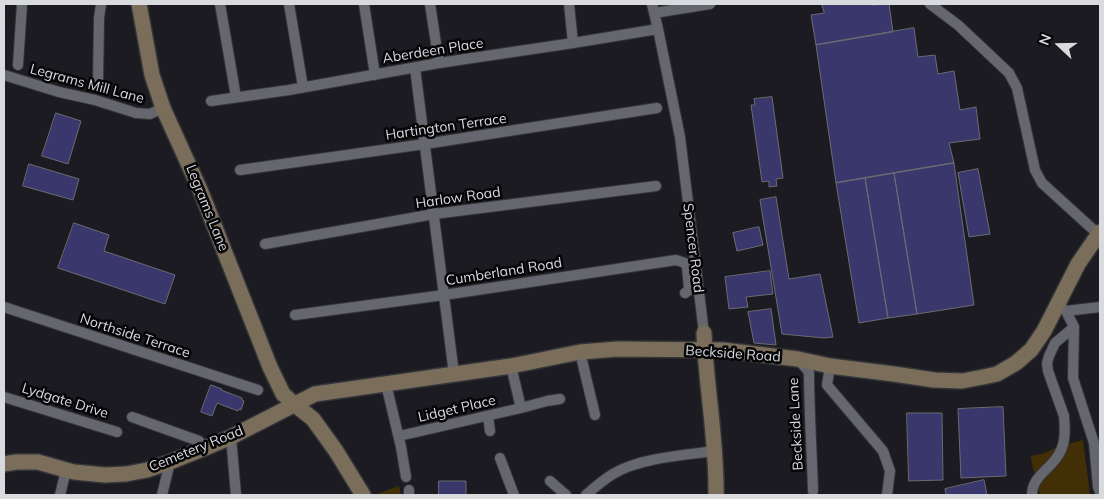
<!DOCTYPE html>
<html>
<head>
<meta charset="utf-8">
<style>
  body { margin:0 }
  #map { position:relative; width:1104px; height:499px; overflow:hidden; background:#1b1b21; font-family:Mulish,sans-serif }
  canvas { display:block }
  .frame { position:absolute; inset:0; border:5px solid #d9dade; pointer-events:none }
  .north { position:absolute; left:1034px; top:20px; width:50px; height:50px; -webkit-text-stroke:4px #060608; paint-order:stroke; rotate:291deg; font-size:14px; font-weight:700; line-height:20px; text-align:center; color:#d9dade }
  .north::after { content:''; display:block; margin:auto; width:18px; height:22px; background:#d9dade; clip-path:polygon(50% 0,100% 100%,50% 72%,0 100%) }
</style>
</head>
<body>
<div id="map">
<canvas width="1104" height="499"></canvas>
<div class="frame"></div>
<div class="north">N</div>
</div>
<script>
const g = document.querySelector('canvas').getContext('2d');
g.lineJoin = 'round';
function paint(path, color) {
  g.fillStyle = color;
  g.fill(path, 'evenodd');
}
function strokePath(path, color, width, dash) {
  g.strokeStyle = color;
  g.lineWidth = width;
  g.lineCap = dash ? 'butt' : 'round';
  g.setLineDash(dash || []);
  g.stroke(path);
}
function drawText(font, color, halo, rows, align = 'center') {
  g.font = font + ' Mulish,sans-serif';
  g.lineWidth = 5;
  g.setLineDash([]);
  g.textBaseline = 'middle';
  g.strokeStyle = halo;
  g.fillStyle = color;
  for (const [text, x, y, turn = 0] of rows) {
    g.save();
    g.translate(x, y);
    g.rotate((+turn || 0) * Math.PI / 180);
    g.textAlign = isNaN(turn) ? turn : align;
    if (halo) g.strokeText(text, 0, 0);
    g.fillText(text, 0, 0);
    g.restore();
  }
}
const green = new Path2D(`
  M 1083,440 L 1090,495 L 1040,495 C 1038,481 1032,471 1031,456 L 1045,453 L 1059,446 Z
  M 399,486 L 401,495 L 374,495 Z`);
const building = new Path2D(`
  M 822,4 L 872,4 L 872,5 L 889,4 L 893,32 L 816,45 L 811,15 L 824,13 Z
  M 914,28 L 918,57 L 935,55 L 938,74 L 954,71 L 960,110 L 976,107 L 980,139 L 949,143 L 954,163 L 836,183 L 816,45 Z
  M 772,97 L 783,178 L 776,179 L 777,186 L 769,187 L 769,181 L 762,182 L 751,105 L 755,105 L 754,99 Z
  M 56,113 L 81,121 L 68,164 L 42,156 Z
  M 954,163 L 974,305 L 917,314 L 894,173 Z
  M 29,164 L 79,179 L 73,200 L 23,186 Z
  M 978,169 L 990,234 L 969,237 L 958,173 Z
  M 894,173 L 917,314 L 888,318 L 865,178 Z
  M 865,178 L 888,318 L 859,323 L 836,183 Z
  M 776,197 L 789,279 L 820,274 L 833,337 L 824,338 L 782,334 L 760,200 Z
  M 74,223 L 109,235 L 104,251 L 175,275 L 165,304 L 58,268 Z
  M 759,227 L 763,245 L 737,251 L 733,233 Z
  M 770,271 L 773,294 L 746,297 L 748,307 L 729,309 L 725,277 Z
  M 771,309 L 776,345 L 754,343 L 748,312 Z
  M 211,385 L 222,389 L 221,390 L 242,398 L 242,400 L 244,401 L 241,410 L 239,409 L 238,411 L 217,403 L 212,416 L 201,412 Z
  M 1003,407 L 1006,476 L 961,478 L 958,409 Z
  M 907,413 L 942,413 L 943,480 L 909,481 Z
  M 984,480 L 987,495 L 946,495 L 945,489 Z
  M 439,481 L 466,481 L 466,495 L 439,495 Z`);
const street = new Path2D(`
  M 220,4 L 236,97
  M 289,4 L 303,87
  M 364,4 L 375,75
  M 430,4 L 439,63
  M 569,4 L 573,43
  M 652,4 L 658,29 L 680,137 L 704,333
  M 930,4 L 958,25 L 1009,73 L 1017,88 L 1035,170 L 1042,183 L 1098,234
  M 654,13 L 710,4
  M 18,65 L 22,4
  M 415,68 L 454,374
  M 4,75 L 59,92 L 95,100 L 136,113 L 150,114 L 163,108
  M 98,82 L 99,18 L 101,4
  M 211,101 L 289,90 L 439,63 L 573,43 L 658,29
  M 240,170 L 425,144 L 657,108
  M 265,244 L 434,214 L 656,186
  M 1056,304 L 1066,311 L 1074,327 L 1073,378 L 1094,443 L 1098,487 L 1100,492
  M 4,307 L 258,390
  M 1066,311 L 1100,307
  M 295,315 L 444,295 L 676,260 L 685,263 L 687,267 L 689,288 L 688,291 L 685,293
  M 580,352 L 595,415
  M 798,359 L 809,372 C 809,412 812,452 813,491
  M 830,366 L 827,385 L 883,451 L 890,471 L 887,495
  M 386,384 L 401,447 L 406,477
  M 4,397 L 117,432
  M 521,408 L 547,401 L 560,399
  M 488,416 L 490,431
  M 132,417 L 199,441 L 205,448
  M 399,436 L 521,408 L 511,366
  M 231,437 L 236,495
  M 500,458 L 514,495
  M 550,481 L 566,495
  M 409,490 L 409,495
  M 60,495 L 66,470
  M 162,495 L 170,462
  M 586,495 C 595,487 603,480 613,474 C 639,458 685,455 715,451
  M 1032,495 C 1032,476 1051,469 1059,454 C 1066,443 1065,428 1064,416 L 1048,371 L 1047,363 L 1049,356 L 1055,343 L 1074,327`);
const secondary = new Path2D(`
  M 139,4 L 152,75 L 163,108 L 201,192 L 270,367 L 283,394 L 294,404 L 313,419 L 336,451 L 363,495
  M 704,333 C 706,387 717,441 716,495
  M 4,464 L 16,462 L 38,462 L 66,470 L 74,472 L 105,475 L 126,474 L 147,470 L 170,462 L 205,448 L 231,437 L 315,394 L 511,366 L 580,352 L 618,349 L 723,350 L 798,359 L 830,366 L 894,374 L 934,380 L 962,381 L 983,377 L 997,374 L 1016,363 L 1031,350 L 1044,331 L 1078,264 L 1100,232`);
const streetNames = [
  ["Aberdeen Place",433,51,-9],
  ["Legrams Mill Lane",87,84,15],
  ["Hartington Terrace",446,127,-8],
  ["Harlow Road",458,198,-8],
  ["Legrams Lane",207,208,68],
  ["Spencer Road",693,248,83],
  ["Cumberland Road",504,272,-9],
  ["Northside Terrace",135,336,18],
  ["Beckside Road",733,354,4],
  ["Lydgate Drive",65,401,17],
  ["Lidget Place",457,409,-13],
  ["Beckside Lane",796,424,-93],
  ["Cemetery Road",196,449,-22]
];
paint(green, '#422f06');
paint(building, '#3a376d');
strokePath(building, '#6b6b73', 1);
strokePath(street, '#343539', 12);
strokePath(secondary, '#343539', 18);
strokePath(street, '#66666e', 10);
strokePath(secondary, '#7a6e5b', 15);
drawText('14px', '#d9dade', '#060608', streetNames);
</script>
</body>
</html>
